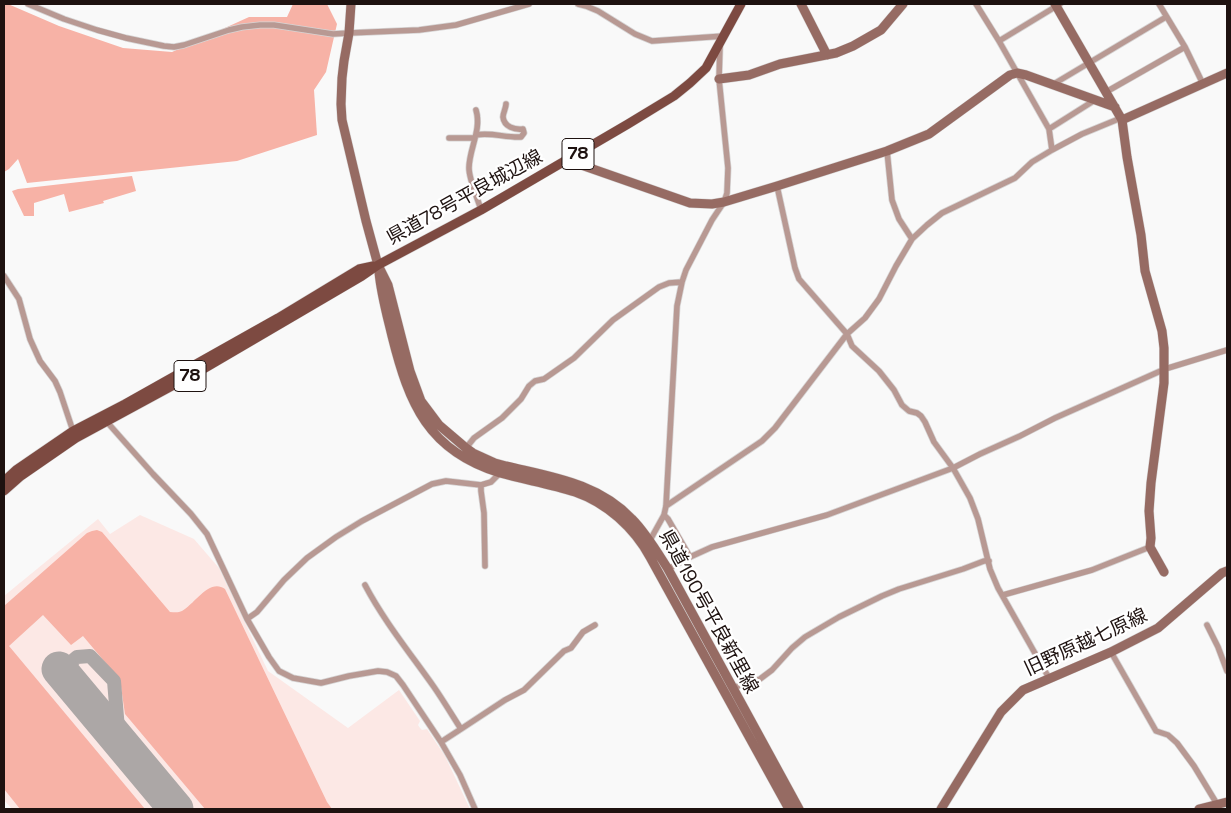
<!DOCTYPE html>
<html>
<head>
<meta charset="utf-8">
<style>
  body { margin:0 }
  #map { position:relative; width:1231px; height:813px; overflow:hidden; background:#f9f9f9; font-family:"Space Grotesk",sans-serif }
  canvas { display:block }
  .frame { position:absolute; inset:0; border:5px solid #1e1210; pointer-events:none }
</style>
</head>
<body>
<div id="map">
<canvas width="1231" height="813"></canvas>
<div class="frame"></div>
</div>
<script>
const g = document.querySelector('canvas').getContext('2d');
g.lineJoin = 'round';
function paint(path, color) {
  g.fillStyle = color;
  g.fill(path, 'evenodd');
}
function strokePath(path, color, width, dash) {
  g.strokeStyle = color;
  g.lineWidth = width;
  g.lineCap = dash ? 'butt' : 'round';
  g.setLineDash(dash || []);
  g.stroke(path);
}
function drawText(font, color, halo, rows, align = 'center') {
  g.font = font + ' "Space Grotesk","Noto Sans JP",sans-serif';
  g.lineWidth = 4.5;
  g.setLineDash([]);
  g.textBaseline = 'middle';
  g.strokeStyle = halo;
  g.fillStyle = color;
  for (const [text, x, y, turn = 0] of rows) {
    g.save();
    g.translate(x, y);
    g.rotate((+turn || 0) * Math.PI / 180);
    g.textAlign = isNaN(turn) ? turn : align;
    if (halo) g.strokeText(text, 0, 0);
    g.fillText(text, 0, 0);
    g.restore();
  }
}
const built = new Path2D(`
  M 140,515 L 194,539 L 219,568 L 268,671 L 348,728 L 399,690 L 420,721 L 418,725 L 420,728 L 422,730 L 427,729 L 445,756 L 470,809 L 12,809 L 4,800 L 4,596 L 98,519 L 110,534 Z`);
const green = new Path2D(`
  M 4,4 L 8,4 L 59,26 L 123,48 L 172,52 L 249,17 L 287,17 L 293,4 L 327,4 L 337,24 L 326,72 L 314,90 L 317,135 L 237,161 L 27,183 L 18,159 L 9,169 L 4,172 Z
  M 132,176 L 136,191 L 103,201 L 104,203 L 69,212 L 64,194 L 34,203 L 34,216 L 24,216 L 12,191 L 18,189 Z
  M 97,530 L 102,532 L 170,612 C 174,612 178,613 182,611 C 195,604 209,578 225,589 L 327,802 L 332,809 L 205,809 L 125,714 L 120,680 L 83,636 L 71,645 L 43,615 L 9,646 L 145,809 L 20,809 L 4,789 L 4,606 L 87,533 L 92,531 Z`);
const taxiway = new Path2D(`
  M 68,680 L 70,663 L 77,657 L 90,656 L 114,681 L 119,741`);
const runway = new Path2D(`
  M 59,669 L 176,809`);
const street = new Path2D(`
  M 28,4 L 64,19 L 97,30 L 126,38 L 164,46 L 174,47 L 184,45 L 229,30 L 242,27 L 260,25 L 274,25 L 333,34 L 349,33 L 419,30 L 456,25 L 529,4
  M 578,4 L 586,6 L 598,11 L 635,34 L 652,41 L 724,36
  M 976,4 L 999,41 L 1049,129 L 1052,150
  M 1159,4 L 1185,47 L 1203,84
  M 999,41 L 1060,4
  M 1052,85 L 1166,17
  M 1106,92 L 1185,47
  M 476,110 C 482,130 469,149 469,168 C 469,180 478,199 481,210
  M 1049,129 L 1095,100
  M 476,135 C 491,132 506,138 521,137 L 524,133 L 523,129 C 515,130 504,127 503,117 C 503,113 506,108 506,104
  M 449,138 L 475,138
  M 887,151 L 892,200 L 899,219 L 912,239
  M 777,186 L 795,268 L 799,279 L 847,334 L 852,346 L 879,371 L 894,390 L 902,405 L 909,411 L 917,413 L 921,416 L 925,422 L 934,442 L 953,468 L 970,498 L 978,519 L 990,569 L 998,588 L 1049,678
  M 4,276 L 19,299 L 30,339 L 40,361 L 55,381 L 60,392 L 73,431
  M 107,422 L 153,474 L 191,514 L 207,534 L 247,619 L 269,657 L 279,671 L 293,678 L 321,683 L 349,676 L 378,671 L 387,672 L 396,676 L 403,685 L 441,742 L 460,775 L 475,809
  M 466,448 L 474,438 L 502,418 L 521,399 L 529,386 L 535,381 L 544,379 L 574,358 L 613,320 L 659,287 L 669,283 L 682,282
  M 481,485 L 481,491 L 484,513 L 485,566
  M 666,506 L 762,441 L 775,428 L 847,334 L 865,318 L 879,299 L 896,266 L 912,239 L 927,225 L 942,213 L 1015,178 L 1032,162 L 1052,150 L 1082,134 L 1121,118
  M 664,515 L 668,519 L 690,557
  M 649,542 L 664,515 L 666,506 L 677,306 L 682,282 L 686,270 L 712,220 L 724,202 L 727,193 L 728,168 L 719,79 L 720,46
  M 668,569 L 690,557 L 712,547 L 827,515 L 953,468 L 980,454 L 1020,436 L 1055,418 L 1165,369 L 1227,350
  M 365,585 C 384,621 410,653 434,687 C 443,700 452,715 461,729
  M 1003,595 L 1092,570 L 1150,547
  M 247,619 L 257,612 L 284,580 L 307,558 L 336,537 L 362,521 L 432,484 L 446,481 L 481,485 L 491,482 L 500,473
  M 1207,625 L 1218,647 L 1227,671
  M 1111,652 L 1156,731 L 1168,735 L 1177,743 L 1194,766 L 1217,804
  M 732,688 L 760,679 L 772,670 L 792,648 L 805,637 L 839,617 L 882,596 L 899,589 L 963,569 L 984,561 L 989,561
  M 441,742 L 461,729 L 505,700 L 524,690 L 564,651 L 571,648 L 583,632 L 595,625`);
const secondary = new Path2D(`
  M 351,4 L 349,33 L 344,61 L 342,78 L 341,104 L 342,120 L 366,221 L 378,265 L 388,285 L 410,371 L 421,401 L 439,425 L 466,448 L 473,453 L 495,463 L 506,466 C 552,477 598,483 632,519 C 646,533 657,552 668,569 L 799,809
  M 801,4 L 827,55
  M 1055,4 L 1122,120 L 1127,157 L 1141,235 L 1145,271 L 1162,331 L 1164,348 L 1164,383 L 1151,483 L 1149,511 L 1151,538 L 1150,547 L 1164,572
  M 719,79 L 749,75 L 780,64 L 836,53 L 853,46 L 881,30 L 903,4
  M 1122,120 L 1227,73
  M 567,160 L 690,203 L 712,204 L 724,202 L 777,186 L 887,151 L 929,134 L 1010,75 L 1017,73 L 1026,75 L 1115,107
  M 379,272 C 381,294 387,315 392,336 C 409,404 428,451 500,473 C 525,480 551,484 575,492 C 607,503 634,528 650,557 L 789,809
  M 941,809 L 1001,712 L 1023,690 L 1111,652 L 1158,628 L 1222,573 L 1227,571
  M 1199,809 L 1227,802`);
const primary = new Path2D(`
  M 4,481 L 16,470 L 73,431 L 125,404 L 278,318 L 359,269 L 373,266
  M 4,491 L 21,476 L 76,438 L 205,368 L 362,276 L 378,265 L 481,210 L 628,124 L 674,96 L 690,83 L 706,68 L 741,4`);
const shields = [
  [578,154,32],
  [190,376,32]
];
const shieldNames = [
  ["78",578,154],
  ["78",190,376]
];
const streetNames = [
  ["県道78号平良城辺線",465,198,-29],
  ["県道190号平良新里線",708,612,61],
  ["旧野原越七原線",1086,643,-25]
];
paint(built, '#fce8e5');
paint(green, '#f7b2a6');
strokePath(taxiway, '#aca7a6', 14);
strokePath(runway, '#aca7a6', 35);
strokePath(street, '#d6d4d4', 7);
strokePath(secondary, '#d6d4d4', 10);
strokePath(primary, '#d6d4d4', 10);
strokePath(street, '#b89993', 5.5);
strokePath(secondary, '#966b63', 9);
strokePath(primary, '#7d4a41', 9);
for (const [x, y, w] of shields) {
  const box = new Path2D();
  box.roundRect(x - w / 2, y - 15.5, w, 31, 4);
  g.fillStyle = '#fff';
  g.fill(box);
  strokePath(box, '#1e1210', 1);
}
drawText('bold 18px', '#1e1210', null, shieldNames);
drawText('19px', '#1e1210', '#fff', streetNames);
</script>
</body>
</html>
